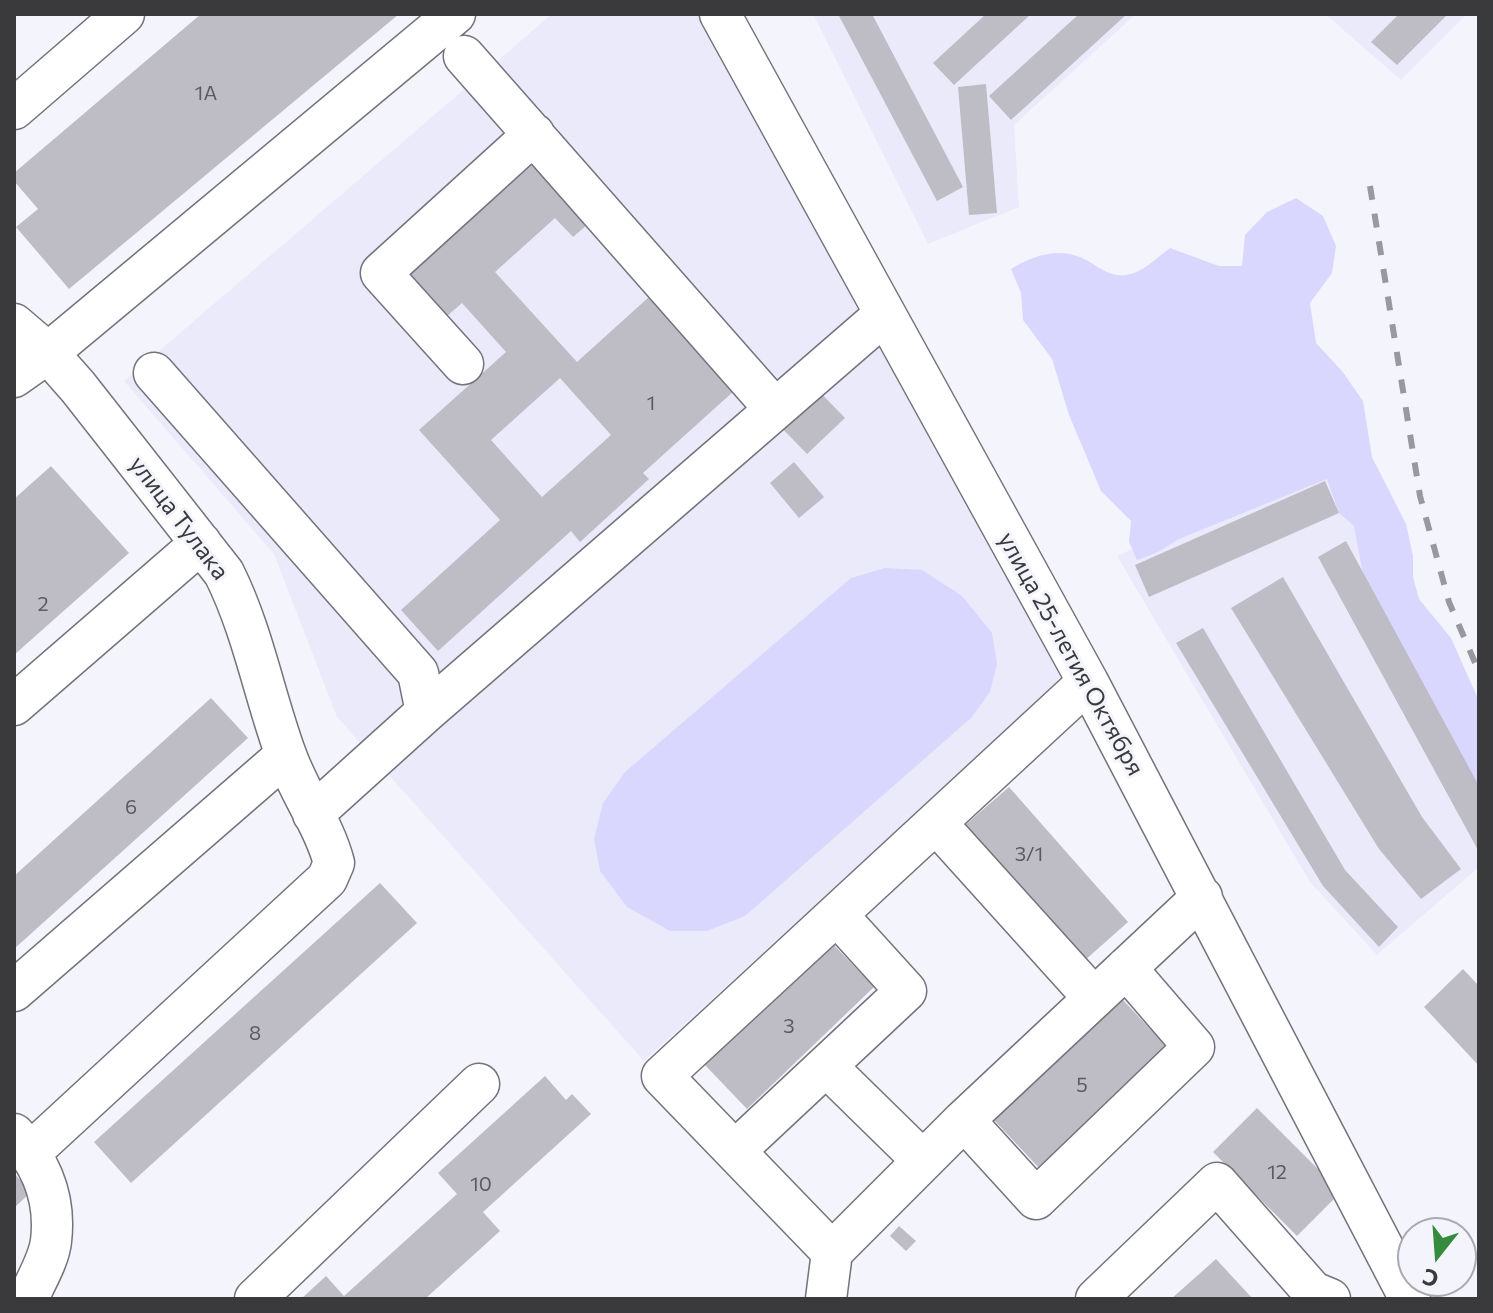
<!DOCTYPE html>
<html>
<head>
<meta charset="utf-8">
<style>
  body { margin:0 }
  #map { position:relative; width:1493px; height:1313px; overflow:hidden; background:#f4f4fd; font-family:Commissioner,sans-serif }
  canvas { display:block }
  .frame { position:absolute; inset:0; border:16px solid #3a3a3d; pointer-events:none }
  .north { position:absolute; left:1397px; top:1217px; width:80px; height:80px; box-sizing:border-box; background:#f4f4fd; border:2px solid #aaaab0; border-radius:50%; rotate:197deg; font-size:22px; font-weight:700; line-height:32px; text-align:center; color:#3a3a3d }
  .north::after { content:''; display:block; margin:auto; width:28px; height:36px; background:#348c3c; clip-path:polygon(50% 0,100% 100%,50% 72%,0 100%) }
</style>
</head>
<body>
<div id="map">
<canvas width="1493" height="1313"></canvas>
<div class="frame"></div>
<div class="north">С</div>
</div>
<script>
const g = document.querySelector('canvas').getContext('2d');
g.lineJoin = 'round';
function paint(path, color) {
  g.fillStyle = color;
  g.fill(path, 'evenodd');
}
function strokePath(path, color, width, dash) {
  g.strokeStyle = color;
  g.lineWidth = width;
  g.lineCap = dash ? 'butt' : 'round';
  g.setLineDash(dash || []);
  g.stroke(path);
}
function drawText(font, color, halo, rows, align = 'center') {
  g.font = font + ' Commissioner,sans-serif';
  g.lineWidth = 6;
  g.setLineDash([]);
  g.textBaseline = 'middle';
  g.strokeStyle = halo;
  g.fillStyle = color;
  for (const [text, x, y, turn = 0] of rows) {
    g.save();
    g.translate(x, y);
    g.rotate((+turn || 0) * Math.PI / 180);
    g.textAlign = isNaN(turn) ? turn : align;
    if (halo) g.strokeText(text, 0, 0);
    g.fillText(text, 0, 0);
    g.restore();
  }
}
const built = new Path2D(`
  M 552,14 L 698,14 L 1069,674 L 644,1061 L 337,717 L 274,554 L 124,381 Z
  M 813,14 L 1136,14 L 1014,125 L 1019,207 L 928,244 Z
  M 1325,14 L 1467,14 L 1401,80 Z
  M 1321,462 L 1479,772 L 1479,867 L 1377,955 L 1310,882 L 1117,556 Z`);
const green = new Path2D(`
  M 1296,198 L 1323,216 L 1336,246 L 1332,273 L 1310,303 L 1316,343 L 1342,371 L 1363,401 L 1372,457 L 1406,524 L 1413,556 L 1413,577 L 1419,599 L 1451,638 L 1479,701 L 1479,786 L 1461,761 L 1363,574 L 1354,526 L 1339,513 L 1327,479 L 1179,539 L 1158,552 L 1137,560 L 1129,542 L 1131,521 L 1101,491 L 1069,415 L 1052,359 L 1023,320 L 1021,293 L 1011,269 C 1032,256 1058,247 1082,258 C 1100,266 1110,281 1134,273 C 1146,269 1159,256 1170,248 L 1219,266 L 1242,266 L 1245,235 L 1267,212 Z
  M 885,568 L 922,570 L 962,596 L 992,633 L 997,664 L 990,692 L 971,718 L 745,916 L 707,931 L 670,931 L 627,907 L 600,871 L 594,839 L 603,803 L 625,772 L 851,578 Z`);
const building = new Path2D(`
  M 201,14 L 399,14 L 69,289 L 16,227 L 38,209 L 14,181 L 14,173 Z
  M 838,14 L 872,14 L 963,187 L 937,201 Z
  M 986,14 L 1031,14 L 954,85 L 933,63 Z
  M 1079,14 L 1127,14 L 1011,120 L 989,96 Z
  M 1399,14 L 1448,14 L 1397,65 L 1371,42 Z
  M 986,84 L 997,213 L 969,215 L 958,87 Z
  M 540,158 L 595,218 L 573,237 L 555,218 L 495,272 L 577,362 L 660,287 L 745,381 L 643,473 L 649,479 L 580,542 L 571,531 L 438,651 L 401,610 L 500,520 L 419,430 L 506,352 L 462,303 L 446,317 L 408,276 ZM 560,378 L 611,435 L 542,497 L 491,440 Z
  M 812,384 L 845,418 L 807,454 L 774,420 Z
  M 794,462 L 824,497 L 799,518 L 770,483 Z
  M 51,466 L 129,553 L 14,655 L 14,499 Z
  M 1325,481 L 1339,513 L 1149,597 L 1135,565 Z
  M 1346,541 L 1479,786 L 1479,852 L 1318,557 Z
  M 1283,577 L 1422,817 L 1461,869 L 1421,899 L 1379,849 L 1231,608 Z
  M 1203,628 L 1345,870 L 1398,927 L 1379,947 L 1323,886 L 1176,643 Z
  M 211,698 L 248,738 L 14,949 L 14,876 Z
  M 1009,787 L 1128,922 L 1084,961 L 964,826 Z
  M 380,883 L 417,923 L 131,1183 L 94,1142 Z
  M 831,942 L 874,987 L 747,1109 L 704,1064 Z
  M 1463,969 L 1479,986 L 1479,1066 L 1424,1007 Z
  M 1123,1000 L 1169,1049 L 1040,1169 L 994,1120 Z
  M 545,1076 L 566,1100 L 572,1094 L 591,1114 L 483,1212 L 500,1231 L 425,1299 L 301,1299 L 326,1276 L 344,1296 L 457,1194 L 438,1173 Z
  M 1257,1108 L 1341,1192 L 1297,1236 L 1213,1152 Z
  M 14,1173 L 31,1192 L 14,1208 Z
  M 899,1226 L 916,1241 L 906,1251 L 890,1236 Z
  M 1216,1259 L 1253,1299 L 1171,1299 Z`);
const minor = new Path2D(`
  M 720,14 L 1088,682 L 1410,1299
  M 464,56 L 774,408
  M 14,109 L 124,14
  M 14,324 L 48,353 L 78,387 L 224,573 C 253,631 264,695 286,755 C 299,792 324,825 334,863 L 327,879 L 31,1152
  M 463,364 L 381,273 L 534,134
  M 154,373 L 418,673 L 426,712
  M 14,377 L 48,353 L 455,14
  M 14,705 L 201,543
  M 313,814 L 426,712 L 884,315
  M 936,823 L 1093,997
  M 14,991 L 286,755
  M 826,1066 L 923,1161
  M 964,1120 L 1036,1199 L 1194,1047 L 1126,968
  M 14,1134 C 42,1164 56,1200 51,1241 C 49,1260 35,1282 28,1299
  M 735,1151 L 906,991 L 837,915
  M 832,1252 L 662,1076 L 1088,682
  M 255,1299 L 479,1084
  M 826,1299 L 832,1252 L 964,1120 L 1202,897
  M 1096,1299 L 1217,1183 L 1313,1292 L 1330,1299`);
const rail = new Path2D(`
  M 1370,186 L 1420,496 L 1449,602 L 1479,672`);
const numberNames = [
  ["1А",206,93],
  ["1",651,403],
  ["2",43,604],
  ["6",131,807],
  ["3/1",1029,854],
  ["3",789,1026],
  ["8",255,1033],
  ["5",1082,1085],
  ["12",1277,1172],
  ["10",481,1184]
];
const streetNames = [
  ["улица Тулака",179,518,53],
  ["улица 25-летия Октября",1071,654,61]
];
paint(built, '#ebeafb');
paint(green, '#dad7ff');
paint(building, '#bebdc6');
strokePath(minor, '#73737b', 43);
strokePath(minor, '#fff', 40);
strokePath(rail, '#98989e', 6, [14, 14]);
drawText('20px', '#5b5b5f', null, numberNames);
drawText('24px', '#3a3a3d', '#f4f4fd', streetNames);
</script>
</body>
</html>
